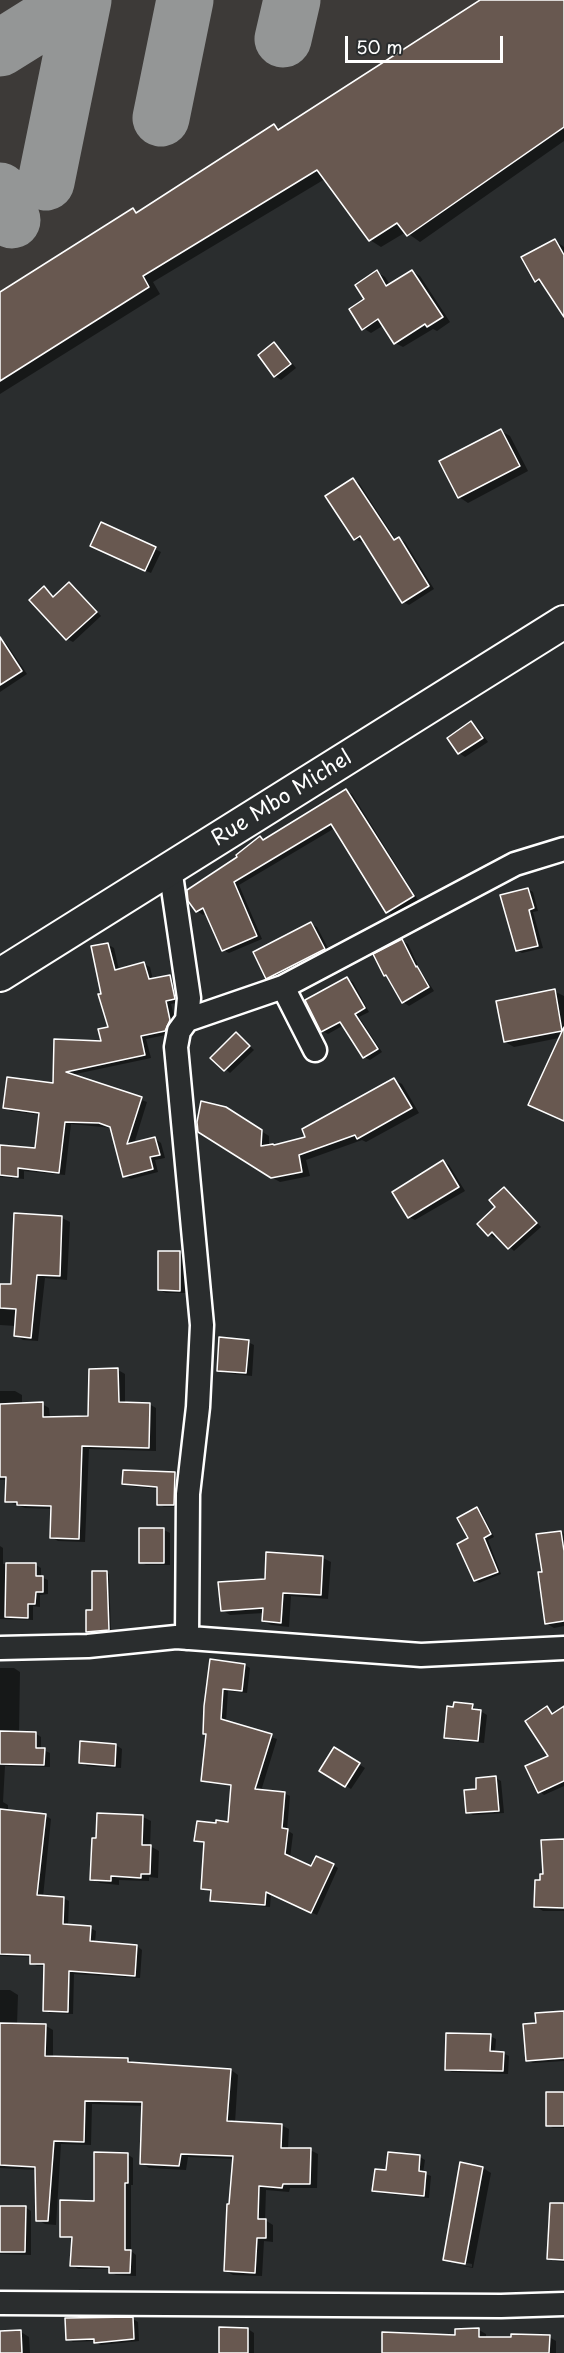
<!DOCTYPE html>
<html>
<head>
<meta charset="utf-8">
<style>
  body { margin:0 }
  #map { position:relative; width:564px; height:2353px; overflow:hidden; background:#2a2d2e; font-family:"Playpen Sans",sans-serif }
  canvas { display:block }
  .scale { position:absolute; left:345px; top:36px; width:158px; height:27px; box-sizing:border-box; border:3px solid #fff; border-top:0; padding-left:8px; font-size:18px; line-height:21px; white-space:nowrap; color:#fff; -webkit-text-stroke:4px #2a2d2e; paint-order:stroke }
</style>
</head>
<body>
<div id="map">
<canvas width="564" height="2353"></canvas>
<div class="scale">50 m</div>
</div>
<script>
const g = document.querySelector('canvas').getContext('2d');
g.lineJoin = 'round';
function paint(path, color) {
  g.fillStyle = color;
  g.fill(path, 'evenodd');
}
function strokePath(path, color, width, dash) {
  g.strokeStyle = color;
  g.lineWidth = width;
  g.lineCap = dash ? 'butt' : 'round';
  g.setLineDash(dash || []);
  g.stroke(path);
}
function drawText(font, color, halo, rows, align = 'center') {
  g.font = font + ' "Playpen Sans",sans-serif';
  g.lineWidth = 4.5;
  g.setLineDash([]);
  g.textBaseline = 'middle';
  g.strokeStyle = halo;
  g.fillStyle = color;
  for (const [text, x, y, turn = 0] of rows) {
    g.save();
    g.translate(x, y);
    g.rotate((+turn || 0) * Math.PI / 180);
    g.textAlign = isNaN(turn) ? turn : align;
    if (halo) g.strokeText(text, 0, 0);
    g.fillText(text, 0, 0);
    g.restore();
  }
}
const built = new Path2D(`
  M 0,0 L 564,0 L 564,127 L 407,236 L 397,223 L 369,241 L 315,168 L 307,176 L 143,275 L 149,287 L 0,381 Z`);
const shadow = new Path2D(`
  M 482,0 L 564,0 L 564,141 L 420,242 L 406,232 L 381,247 L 370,240 L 325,179 L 153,282 L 160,294 L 0,394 L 0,294 L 133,210 L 139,213 L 274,125 L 281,129 Z
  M 554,240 L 564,247 L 564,314 L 545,286 L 536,281 Z
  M 412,271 L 420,276 L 450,322 L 437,331 L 433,329 L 403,347 L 395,343 L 384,325 L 371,333 L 363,328 L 366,300 L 377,272 L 385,277 L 390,285 Z
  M 274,344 L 280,348 L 296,368 L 281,380 L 275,376 L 260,356 Z
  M 501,431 L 510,436 L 528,471 L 468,503 L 459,497 L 441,462 Z
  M 353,480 L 359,483 L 396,540 L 399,538 L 405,542 L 434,589 L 409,605 L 403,602 L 364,540 L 361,542 L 355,539 Z
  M 102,524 L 161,552 L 151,573 L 97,549 Z
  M 69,584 L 75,587 L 101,616 L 73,642 L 67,639 L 44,588 L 55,597 Z
  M 0,640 L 6,643 L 27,674 L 0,692 Z
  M 471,723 L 477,727 L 488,742 L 465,757 L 459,753 L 449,738 Z
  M 346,791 L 352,794 L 418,900 L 393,915 L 388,911 L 335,828 L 239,885 L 262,939 L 229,953 L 223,950 L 207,912 L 203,915 L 197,911 L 260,837 L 266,840 Z
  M 528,889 L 533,892 L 538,911 L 533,912 L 543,948 L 522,953 L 517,950 Z
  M 311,924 L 317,927 L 330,952 L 273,981 L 267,978 Z
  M 402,941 L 408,944 L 420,970 L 434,991 L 409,1006 L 403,1002 L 389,977 L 385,975 Z
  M 107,944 L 114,948 L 119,970 L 144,964 L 150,967 L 153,980 L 170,976 L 176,980 L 180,1002 L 171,1004 L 176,1024 L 171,1034 L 146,1039 L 151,1058 L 71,1075 L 147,1102 L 134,1144 L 155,1139 L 161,1143 L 165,1158 L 155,1160 L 158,1172 L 131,1179 L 124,1176 L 112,1128 L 71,1124 L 65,1175 L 24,1171 L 24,1179 L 0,1177 L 0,1147 L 37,1150 L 41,1115 L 11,1111 L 4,1107 L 55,1085 L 56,1041 L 102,1042 L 110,1028 L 102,995 Z
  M 347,979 L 353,982 L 369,1012 L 359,1017 L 382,1052 L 370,1060 L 364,1057 L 344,1025 L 328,1034 L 322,1031 Z
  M 554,991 L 564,996 L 564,1037 L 514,1047 L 505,1042 Z
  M 236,1034 L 254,1050 L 230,1073 L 213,1058 Z
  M 394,1080 L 402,1084 L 419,1113 L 366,1142 L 362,1140 L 306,1160 L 310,1176 L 280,1182 L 271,1177 L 234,1114 L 269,1136 L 269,1146 L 275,1147 L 307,1138 Z
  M 443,1162 L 449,1165 L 465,1191 L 415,1220 L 409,1217 Z
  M 504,1188 L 510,1192 L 541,1227 L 514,1251 L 497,1235 L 494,1238 L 489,1234 Z
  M 62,1218 L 70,1222 L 67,1280 L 45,1278 L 38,1341 L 23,1340 L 15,1335 L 16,1326 L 0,1325 L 0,1285 L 12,1286 Z
  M 179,1252 L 185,1256 L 186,1293 L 166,1293 L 160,1290 Z
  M 248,1342 L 254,1345 L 252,1376 L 224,1373 L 218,1370 Z
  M 118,1370 L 125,1374 L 125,1404 L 149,1404 L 156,1408 L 156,1451 L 89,1449 L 85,1542 L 58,1541 L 51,1537 L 52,1509 L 25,1508 L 6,1501 L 8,1480 L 0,1480 L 0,1391 L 15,1391 L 22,1395 L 22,1405 L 42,1404 L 49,1408 L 50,1418 L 89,1417 Z
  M 175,1474 L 180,1477 L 179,1507 L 164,1507 L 158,1504 L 159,1489 L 129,1486 L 123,1483 Z
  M 477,1509 L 481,1511 L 494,1537 L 488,1540 L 501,1574 L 479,1583 L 475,1580 L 470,1539 Z
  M 164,1530 L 170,1533 L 170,1565 L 146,1565 L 140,1562 Z
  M 561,1532 L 564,1534 L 564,1626 L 554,1628 L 546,1623 L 543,1573 Z
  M 0,1546 L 3,1548 L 3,1564 L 36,1565 L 41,1568 L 41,1577 L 48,1580 L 48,1594 L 40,1595 L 40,1607 L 33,1606 L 33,1620 L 0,1619 Z
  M 268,1554 L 323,1558 L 331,1562 L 328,1599 L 291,1596 L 289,1627 L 271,1625 L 263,1621 L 264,1613 L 230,1615 L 222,1610 L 266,1580 Z
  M 106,1572 L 109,1574 L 111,1631 L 90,1632 L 88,1631 Z
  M 211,1661 L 245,1665 L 250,1668 L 247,1693 L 228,1691 L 226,1722 L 277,1739 L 261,1791 L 284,1793 L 290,1796 L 287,1830 L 293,1834 L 290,1858 L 312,1869 L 333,1865 L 338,1868 L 317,1915 L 271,1893 L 270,1907 L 217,1903 L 212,1900 L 212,1892 L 202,1889 L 205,1844 L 196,1840 L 217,1825 L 230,1823 L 232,1786 L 208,1783 L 202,1780 Z
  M 0,1668 L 14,1668 L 20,1672 L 19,1733 L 35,1733 L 41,1737 L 41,1749 L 50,1753 L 50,1767 L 5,1766 L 3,1802 L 8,1805 L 8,1812 L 46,1816 L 51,1819 L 43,1897 L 63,1898 L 69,1901 L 68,1926 L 90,1928 L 96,1931 L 95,1943 L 137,1946 L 142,1950 L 140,1978 L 74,1974 L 73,2014 L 50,2013 L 44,2010 L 46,1966 L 37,1966 L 31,1963 L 31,1957 L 0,1956 Z
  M 472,1706 L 487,1715 L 484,1743 L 451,1740 L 445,1737 Z
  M 564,1707 L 564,1786 L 544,1795 L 539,1791 L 550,1756 L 547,1708 L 554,1714 Z
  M 116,1745 L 122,1749 L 121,1768 L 87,1766 L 81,1762 Z
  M 334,1749 L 365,1768 L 351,1789 L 321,1771 Z
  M 496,1778 L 501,1781 L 504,1813 L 473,1815 L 468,1812 L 478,1790 Z
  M 99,1814 L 143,1817 L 151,1821 L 150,1846 L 159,1851 L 158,1878 L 149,1877 L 149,1881 L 119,1880 L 119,1885 L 100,1883 L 92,1879 Z
  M 564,1840 L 564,1911 L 543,1911 L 535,1906 L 541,1882 Z
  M 0,1990 L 10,1990 L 18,1995 L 17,2025 L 46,2026 L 53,2030 L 53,2057 L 128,2059 L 136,2064 L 231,2070 L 238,2075 L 235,2123 L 281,2125 L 289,2129 L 288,2149 L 310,2150 L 318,2154 L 317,2188 L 290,2188 L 289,2192 L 266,2190 L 265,2220 L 273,2225 L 273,2242 L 264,2241 L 262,2276 L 233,2275 L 226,2271 L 235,2159 L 188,2157 L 186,2170 L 149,2168 L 142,2163 L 144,2106 L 92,2104 L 91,2145 L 61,2144 L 56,2225 L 45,2224 L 38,2220 L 36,2170 L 0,2168 Z
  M 490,2036 L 496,2039 L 495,2053 L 503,2053 L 509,2056 L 508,2074 L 452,2072 L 446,2069 Z
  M 564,2038 L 564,2061 L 533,2063 L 527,2060 Z
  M 564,2094 L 564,2128 L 553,2128 L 547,2125 Z
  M 127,2154 L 133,2158 L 133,2185 L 131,2185 L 131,2251 L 136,2255 L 136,2276 L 116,2275 L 110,2272 L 110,2269 L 78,2269 L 72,2265 L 73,2239 L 61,2236 L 95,2203 Z
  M 420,2157 L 425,2160 L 423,2173 L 431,2176 L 429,2198 L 379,2193 L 374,2190 L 387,2171 Z
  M 483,2168 L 491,2173 L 473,2268 L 453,2264 L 472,2267 L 472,2264 L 451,2260 L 451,2263 L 445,2259 Z
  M 0,2207 L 25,2207 L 31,2211 L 31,2255 L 0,2254 Z
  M 564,2227 L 564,2262 L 555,2261 L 549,2258 Z
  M 133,2319 L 138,2322 L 139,2341 L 100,2345 L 95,2341 L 73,2342 L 68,2339 Z
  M 248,2329 L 254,2333 L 254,2353 L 220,2353 Z
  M 479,2330 L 486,2334 L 486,2338 L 549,2337 L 556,2341 L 556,2353 L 384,2353 Z
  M 0,2332 L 21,2332 L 29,2337 L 30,2353 L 0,2353 Z`);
const taxiway = new Path2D(`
  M 283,39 L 292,0
  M 0,48 L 77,0
  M 161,118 L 185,0
  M 46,182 L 83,0
  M 0,191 L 12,220`);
const building = new Path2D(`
  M 480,0 L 564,0 L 564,127 L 407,236 L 397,223 L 369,241 L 317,170 L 143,276 L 149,287 L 0,381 L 0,292 L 133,208 L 136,213 L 274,124 L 278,130 Z
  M 555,239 L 564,255 L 564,317 L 539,279 L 535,282 L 521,257 Z
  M 377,270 L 386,286 L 412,270 L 443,317 L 427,327 L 425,324 L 394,344 L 378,319 L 362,330 L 349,309 L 364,299 L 355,285 Z
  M 274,342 L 291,364 L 274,377 L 258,355 Z
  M 501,429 L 520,466 L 458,498 L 439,461 Z
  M 353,478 L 394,540 L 399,537 L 429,586 L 402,603 L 360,536 L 354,540 L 325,496 Z
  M 101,522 L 156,547 L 145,571 L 90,546 Z
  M 69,582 L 97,612 L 66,640 L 29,600 L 44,586 L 53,597 Z
  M 0,637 L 22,671 L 0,685 Z
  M 471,721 L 483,738 L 458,754 L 447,738 Z
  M 346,789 L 414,896 L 386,913 L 331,824 L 234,882 L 257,936 L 222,951 L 203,908 L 196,912 L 188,901 L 187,890 L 237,857 L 236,855 L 260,836 L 263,840 Z
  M 528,888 L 534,908 L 529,910 L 538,946 L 516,951 L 500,895 Z
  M 311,922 L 325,949 L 266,979 L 253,952 Z
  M 402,939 L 416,967 L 417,966 L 429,987 L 402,1003 L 386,975 L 384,976 L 373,954 Z
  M 108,943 L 115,970 L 144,962 L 149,979 L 170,975 L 175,999 L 166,1001 L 170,1020 L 165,1031 L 141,1036 L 145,1055 L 66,1072 L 142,1097 L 127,1144 L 155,1137 L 160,1155 L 150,1157 L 153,1169 L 123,1177 L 110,1127 L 99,1123 L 65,1122 L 59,1173 L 18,1168 L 18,1177 L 0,1175 L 0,1145 L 35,1148 L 39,1113 L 3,1108 L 7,1077 L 53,1083 L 54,1039 L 101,1041 L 98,1029 L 108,1027 L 98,994 L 101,994 L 91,946 Z
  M 347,977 L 365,1008 L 355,1014 L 378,1049 L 363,1058 L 340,1022 L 321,1032 L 305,1000 Z
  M 555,989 L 562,1031 L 504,1042 L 496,1001 Z
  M 564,1027 L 564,1121 L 528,1105 Z
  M 236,1032 L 250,1046 L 224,1071 L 210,1058 Z
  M 394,1078 L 412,1108 L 357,1139 L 355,1135 L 299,1155 L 302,1172 L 271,1178 L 198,1132 L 197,1122 L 201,1101 L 226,1107 L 262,1130 L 261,1146 L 273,1144 L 274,1145 L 305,1137 L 302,1129 Z
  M 443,1160 L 459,1187 L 408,1218 L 392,1192 Z
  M 504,1187 L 537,1223 L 508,1249 L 492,1232 L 488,1236 L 477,1224 L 495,1207 L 489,1200 Z
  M 14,1213 L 62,1216 L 60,1276 L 37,1275 L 31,1338 L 14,1336 L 16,1309 L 0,1308 L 0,1284 L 11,1284 Z
  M 158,1251 L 180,1251 L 180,1291 L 158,1290 Z
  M 219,1337 L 249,1340 L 246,1373 L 217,1371 Z
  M 118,1368 L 119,1402 L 150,1403 L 149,1448 L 82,1446 L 79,1539 L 50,1538 L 51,1506 L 17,1505 L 17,1502 L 5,1502 L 6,1477 L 0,1477 L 0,1404 L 43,1402 L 43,1417 L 88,1416 L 89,1369 Z
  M 123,1470 L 175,1472 L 174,1505 L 157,1505 L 157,1487 L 122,1484 Z
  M 477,1507 L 491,1534 L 484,1538 L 498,1572 L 474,1581 L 457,1544 L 468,1538 L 457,1518 Z
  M 139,1528 L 164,1528 L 164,1563 L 139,1563 Z
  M 561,1531 L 564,1551 L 564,1621 L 545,1624 L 538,1572 L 542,1572 L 536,1534 Z
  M 266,1552 L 323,1556 L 321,1595 L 283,1593 L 281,1623 L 262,1621 L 263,1608 L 221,1611 L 218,1582 L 265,1579 Z
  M 6,1563 L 36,1563 L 36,1576 L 43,1576 L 43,1592 L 36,1592 L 35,1604 L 28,1604 L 28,1618 L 5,1617 Z
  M 92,1571 L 107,1571 L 109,1630 L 86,1632 L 86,1610 L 92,1610 Z
  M 210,1659 L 245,1664 L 242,1691 L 223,1689 L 221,1719 L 272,1734 L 255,1789 L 285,1792 L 282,1828 L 288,1829 L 285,1854 L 311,1866 L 316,1856 L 334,1864 L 311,1913 L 266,1892 L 265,1905 L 210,1901 L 211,1890 L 201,1889 L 204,1842 L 194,1841 L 197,1821 L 216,1823 L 216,1820 L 228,1822 L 231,1785 L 201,1781 L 206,1734 L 203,1734 L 204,1706 Z
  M 454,1702 L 473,1704 L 472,1709 L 481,1710 L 478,1741 L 444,1738 L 447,1706 L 453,1707 Z
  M 547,1706 L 552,1714 L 564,1706 L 564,1781 L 538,1793 L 525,1766 L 548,1756 L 525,1721 Z
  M 0,1731 L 36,1732 L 36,1748 L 45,1748 L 44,1765 L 0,1764 Z
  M 80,1741 L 116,1744 L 115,1766 L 79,1763 Z
  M 334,1747 L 360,1763 L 345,1787 L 319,1771 Z
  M 496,1776 L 499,1811 L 466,1813 L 464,1790 L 476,1789 L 476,1778 Z
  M 0,1809 L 46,1814 L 37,1895 L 64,1897 L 63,1924 L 91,1926 L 90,1941 L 137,1945 L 135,1976 L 69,1971 L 68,2012 L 43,2011 L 44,1964 L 30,1964 L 30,1955 L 0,1954 Z
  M 97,1813 L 143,1815 L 142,1845 L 151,1845 L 150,1874 L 141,1874 L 141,1878 L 111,1876 L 111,1881 L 90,1880 L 92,1838 L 96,1838 Z
  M 564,1839 L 564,1908 L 534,1907 L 535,1880 L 540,1880 L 540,1874 L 543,1874 L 541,1840 Z
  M 564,2011 L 564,2058 L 526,2061 L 523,2024 L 536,2023 L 535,2013 Z
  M 0,2023 L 46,2024 L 45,2056 L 128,2058 L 128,2062 L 231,2069 L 227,2121 L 282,2124 L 281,2148 L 311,2148 L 310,2184 L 283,2184 L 282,2188 L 259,2186 L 258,2219 L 266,2219 L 266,2238 L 257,2238 L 255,2273 L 224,2271 L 227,2204 L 229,2204 L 233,2156 L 181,2154 L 179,2166 L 140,2164 L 142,2102 L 85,2101 L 84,2142 L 54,2141 L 48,2221 L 36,2221 L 35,2167 L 0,2165 Z
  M 446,2033 L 491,2034 L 490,2051 L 504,2052 L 503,2071 L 445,2070 Z
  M 546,2092 L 564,2092 L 564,2126 L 546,2126 Z
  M 94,2152 L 128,2153 L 128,2183 L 125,2183 L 125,2250 L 131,2250 L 130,2273 L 109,2273 L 109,2267 L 70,2266 L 72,2237 L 60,2237 L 60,2200 L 94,2201 Z
  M 388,2152 L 420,2155 L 419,2171 L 426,2172 L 424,2196 L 372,2191 L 375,2169 L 386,2170 Z
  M 460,2162 L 483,2167 L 465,2264 L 443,2260 Z
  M 550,2203 L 564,2203 L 564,2260 L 547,2259 Z
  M 0,2206 L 26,2206 L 25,2252 L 0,2252 Z
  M 133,2317 L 134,2339 L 94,2343 L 94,2339 L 66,2340 L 65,2318 Z
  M 219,2327 L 248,2328 L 248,2353 L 219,2353 Z
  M 479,2328 L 479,2337 L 511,2337 L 511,2334 L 550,2335 L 549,2353 L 382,2353 L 382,2332 L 455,2335 L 455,2329 Z
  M 21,2330 L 22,2353 L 0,2353 L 0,2331 Z`);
const street = new Path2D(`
  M 170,868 L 189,998 L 187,1020 L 179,1031 L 176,1047 L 202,1325 L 198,1407 L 188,1494 L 187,1638
  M 283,987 L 515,864 L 564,849
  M 187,1020 L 283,987 L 315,1050
  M 0,1648 L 88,1646 L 176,1637 L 421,1655 L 564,1648
  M 0,2303 L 501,2306 L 564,2304`);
const secondary = new Path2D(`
  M 0,975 L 564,622`);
const streetNames = [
  ["Rue Mbo Michel",282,799,-32]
];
paint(built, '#3d3a38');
paint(shadow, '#0007');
strokePath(taxiway, '#949696', 57);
paint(building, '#685850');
strokePath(building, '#fff', 1.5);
strokePath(street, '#fff', 27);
strokePath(secondary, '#fff', 36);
strokePath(street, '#2a2d2e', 22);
strokePath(secondary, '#2a2d2e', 32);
drawText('21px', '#fff', '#2a2d2e', streetNames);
</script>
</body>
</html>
